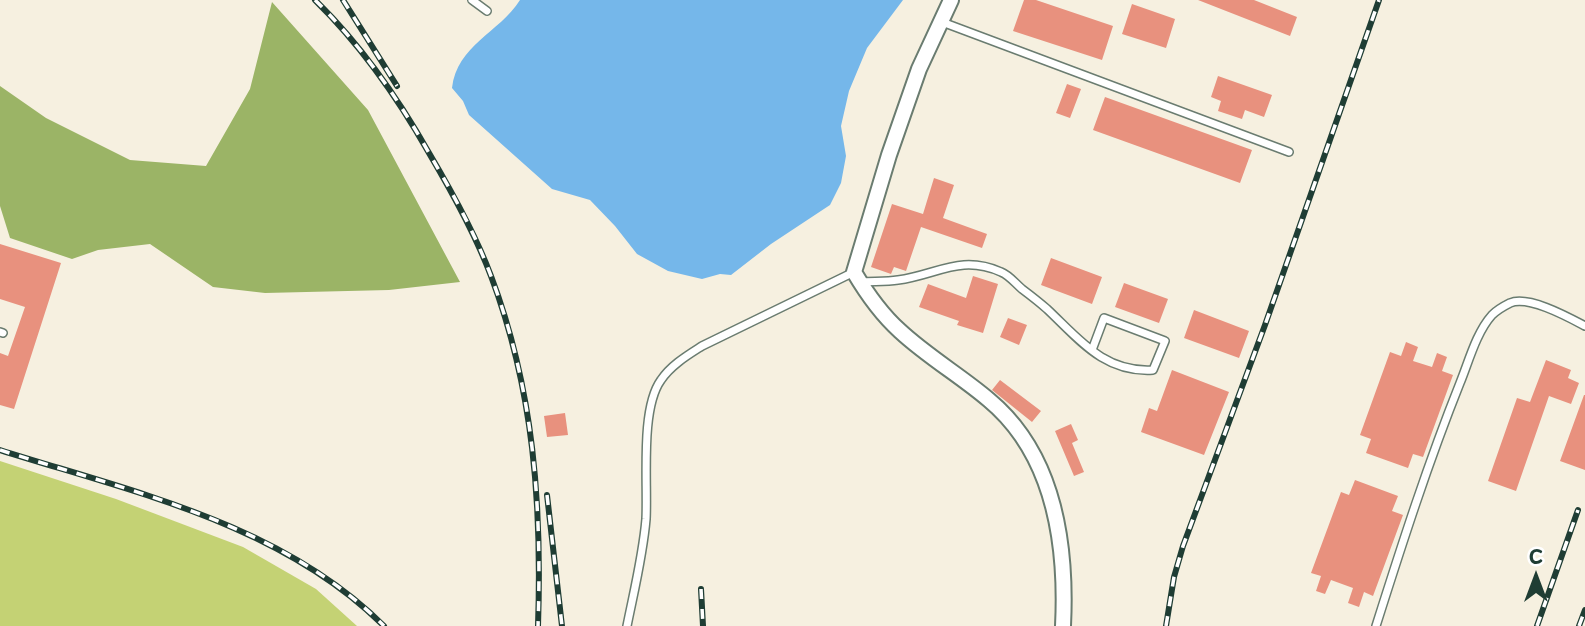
<!DOCTYPE html>
<html>
<head>
<meta charset="utf-8">
<style>
  body { margin:0 }
  #map { position:relative; width:1585px; height:626px; overflow:hidden; background:#f6f0e0; font-family:"Playpen Sans",sans-serif }
  canvas { display:block }
  .north { position:absolute; left:1501px; top:542px; width:70px; height:70px; -webkit-text-stroke:5px #fff; paint-order:stroke; rotate:0deg; font-size:19px; font-weight:700; line-height:28px; text-align:center; color:#1f3d34 }
  .north::after { content:''; display:block; margin:auto; width:24px; height:32px; background:#1f3d34; clip-path:polygon(50% 0,100% 100%,50% 72%,0 100%) }
</style>
</head>
<body>
<div id="map">
<canvas width="1585" height="626"></canvas>
<div class="north">С</div>
</div>
<script>
const g = document.querySelector('canvas').getContext('2d');
g.lineJoin = 'round';
function paint(path, color) {
  g.fillStyle = color;
  g.fill(path, 'evenodd');
}
function strokePath(path, color, width, dash) {
  g.strokeStyle = color;
  g.lineWidth = width;
  g.lineCap = dash ? 'butt' : 'round';
  g.setLineDash(dash || []);
  g.stroke(path);
}
const green = new Path2D(`
  M 0,461 L 116,499 L 243,547 L 316,589 L 357,626 L 0,626 Z`);
const forest = new Path2D(`
  M 272,2 L 368,110 L 460,282 L 389,290 L 265,293 L 213,287 L 150,244 L 98,250 L 72,259 L 10,238 L 0,206 L 0,86 L 46,118 L 130,160 L 206,166 L 250,89 Z`);
const water = new Path2D(`
  M 520,0 L 903,0 L 867,48 L 849,91 L 841,126 L 846,156 L 841,183 L 830,205 L 771,244 L 731,275 L 720,274 L 702,279 L 668,271 L 637,254 L 615,226 L 590,200 L 552,189 L 469,115 L 463,101 L 452,88 C 457,45 499,33 520,0 Z`);
const building = new Path2D(`
  M 1024,0 L 1036,0 L 1113,26 L 1102,60 L 1013,31 Z
  M 1198,0 L 1254,0 L 1297,17 L 1290,36 Z
  M 1132,4 L 1175,19 L 1166,48 L 1122,34 Z
  M 1218,76 L 1272,95 L 1264,117 L 1245,110 L 1242,119 L 1218,111 L 1221,101 L 1211,97 Z
  M 1067,84 L 1081,89 L 1070,118 L 1056,113 Z
  M 1105,97 L 1252,150 L 1240,183 L 1093,130 Z
  M 934,178 L 954,185 L 943,218 L 987,234 L 982,248 L 921,227 L 906,271 L 894,267 L 891,274 L 871,267 L 892,204 L 923,214 Z
  M 0,244 L 61,263 L 14,409 L 0,405 L 0,353 L 8,356 L 25,307 L 0,299 Z
  M 1051,258 L 1102,277 L 1092,304 L 1041,285 Z
  M 973,276 L 998,284 L 983,333 L 957,325 L 959,321 L 919,307 L 928,284 L 966,298 Z
  M 1124,283 L 1168,299 L 1159,323 L 1115,307 Z
  M 1194,310 L 1249,331 L 1239,358 L 1184,338 Z
  M 1008,318 L 1027,325 L 1019,345 L 1000,337 Z
  M 1406,342 L 1418,347 L 1413,361 L 1432,367 L 1437,353 L 1447,357 L 1442,371 L 1453,375 L 1423,457 L 1413,454 L 1408,468 L 1366,453 L 1371,439 L 1360,435 L 1390,352 L 1401,356 Z
  M 1546,360 L 1571,370 L 1568,378 L 1579,383 L 1571,404 L 1549,396 L 1516,491 L 1488,481 L 1517,398 L 1530,402 Z
  M 1172,370 L 1229,392 L 1204,455 L 1141,432 L 1149,408 L 1157,411 Z
  M 1000,380 L 1041,411 L 1032,422 L 992,390 Z
  M 1584,395 L 1585,395 L 1585,470 L 1560,461 Z
  M 565,413 L 568,435 L 547,437 L 544,416 Z
  M 1071,424 L 1078,440 L 1072,443 L 1084,472 L 1074,476 L 1055,431 Z
  M 1355,480 L 1398,496 L 1392,511 L 1403,515 L 1373,596 L 1364,592 L 1359,607 L 1348,603 L 1353,588 L 1331,580 L 1325,594 L 1316,591 L 1321,576 L 1311,573 L 1341,492 L 1349,495 Z`);
const lane = new Path2D(`
  M 472,0 L 487,11
  M 942,22 L 1289,152
  M 860,282 C 873,281 886,282 898,280 C 937,275 960,254 1001,272 C 1009,275 1015,283 1022,289 C 1030,295 1039,302 1047,309 C 1079,339 1104,373 1153,370 L 1165,341 L 1104,318 L 1092,350
  M 0,332 L 3,333
  M 627,626 C 634,591 643,555 646,519 C 648,483 640,409 661,380 C 671,365 688,355 702,346 L 854,272
  M 1376,626 C 1402,544 1428,463 1460,383 C 1469,361 1476,333 1492,315 C 1496,311 1504,306 1510,303 C 1528,295 1568,317 1585,326`);
const street = new Path2D(`
  M 951,0 L 919,69 L 889,155 L 854,272 C 867,294 881,314 900,331 C 928,357 961,376 989,400 C 1055,455 1067,545 1063,626`);
const rail = new Path2D(`
  M 315,0 C 360,44 398,98 429,153 C 452,192 475,233 491,276 C 534,390 542,505 538,626
  M 343,0 L 397,86
  M 0,450 C 133,492 282,524 384,626
  M 547,495 L 562,626
  M 701,589 L 703,626
  M 1166,626 L 1174,577 L 1183,546 L 1265,325 L 1379,0
  M 1537,626 L 1578,510
  M 1579,626 L 1585,610`);
paint(green, '#c4d274');
paint(forest, '#9bb466');
paint(water, '#75b7ea');
paint(building, '#e8917e');
strokePath(lane, '#6a7c70', 10);
strokePath(street, '#6a7c70', 18);
strokePath(lane, '#fff', 7);
strokePath(street, '#fff', 14);
strokePath(rail, '#1f3d34', 6);
strokePath(rail, '#fff', 3.5, [10]);
</script>
</body>
</html>
